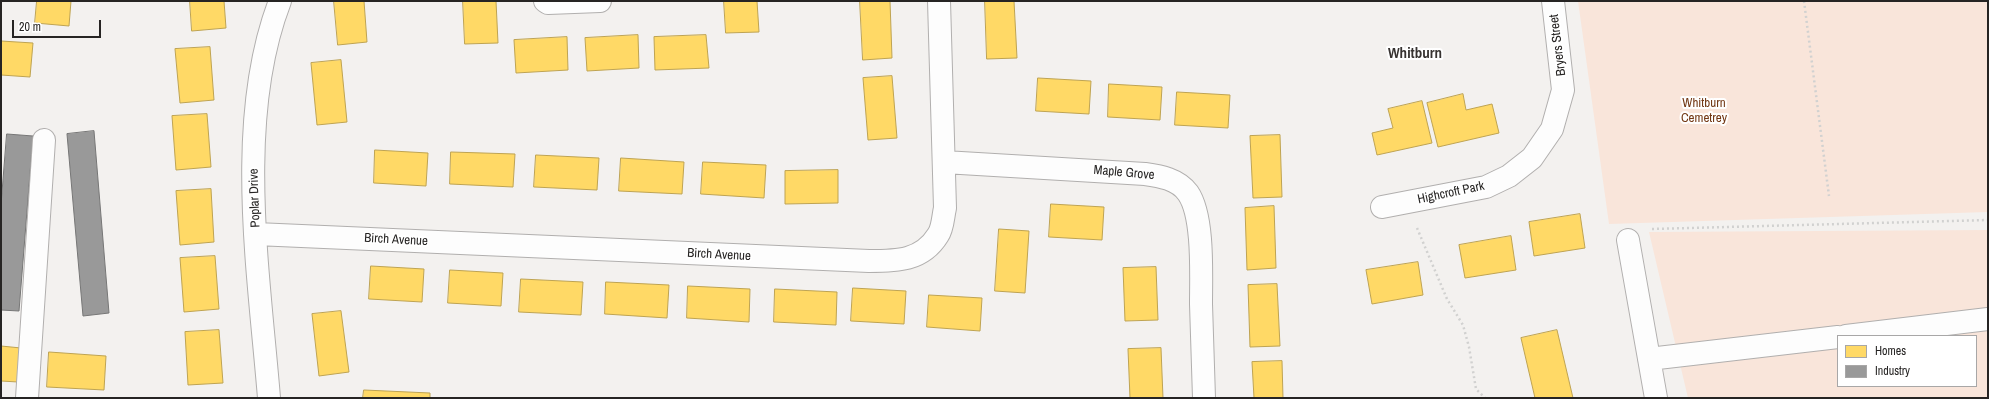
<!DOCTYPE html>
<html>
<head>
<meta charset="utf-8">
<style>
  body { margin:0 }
  #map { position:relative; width:1989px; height:399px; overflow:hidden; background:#f3f1ef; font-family:"Archivo Narrow",sans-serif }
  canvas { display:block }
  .frame { position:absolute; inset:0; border:2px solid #262423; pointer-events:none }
  .legend { position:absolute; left:1837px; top:335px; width:140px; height:52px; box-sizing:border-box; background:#fff; border:1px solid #a8a7a7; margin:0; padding:5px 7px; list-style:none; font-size:12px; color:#262423 }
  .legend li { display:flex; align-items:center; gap:8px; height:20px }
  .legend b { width:20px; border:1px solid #a8a7a7 }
  .scale { position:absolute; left:12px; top:20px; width:89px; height:18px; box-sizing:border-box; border:2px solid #262423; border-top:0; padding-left:5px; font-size:12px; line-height:14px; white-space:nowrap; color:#262423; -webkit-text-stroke:3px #fff; paint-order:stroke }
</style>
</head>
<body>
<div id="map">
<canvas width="1989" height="399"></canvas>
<div class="frame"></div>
<ul class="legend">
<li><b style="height:11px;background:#ffd966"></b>Homes</li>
<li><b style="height:11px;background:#999"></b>Industry</li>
</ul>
<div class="scale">20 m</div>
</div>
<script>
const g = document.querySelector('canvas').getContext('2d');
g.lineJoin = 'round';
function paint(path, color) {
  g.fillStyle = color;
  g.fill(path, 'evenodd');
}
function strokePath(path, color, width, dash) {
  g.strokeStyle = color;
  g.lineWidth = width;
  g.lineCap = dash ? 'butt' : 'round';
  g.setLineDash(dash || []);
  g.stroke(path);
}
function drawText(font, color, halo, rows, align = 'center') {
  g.font = font + ' "Archivo Narrow",sans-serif';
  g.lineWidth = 4;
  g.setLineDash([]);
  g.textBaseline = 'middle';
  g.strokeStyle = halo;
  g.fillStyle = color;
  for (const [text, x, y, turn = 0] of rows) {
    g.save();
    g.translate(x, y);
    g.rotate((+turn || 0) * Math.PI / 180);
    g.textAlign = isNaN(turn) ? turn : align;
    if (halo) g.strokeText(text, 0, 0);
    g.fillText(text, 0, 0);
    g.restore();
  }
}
const green = new Path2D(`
  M 1578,1 L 1988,1 L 1988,212 L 1609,224 Z
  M 1988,230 L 1988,398 L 1688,398 L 1649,232 ZM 1838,336 L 1976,336 L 1976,386 L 1838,386 Z`);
const homes = new Path2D(`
  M 37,1 L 71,1 L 69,26 L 35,23 Z
  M 190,1 L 224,1 L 226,28 L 192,31 Z
  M 334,1 L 364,1 L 367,42 L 338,45 Z
  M 463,1 L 496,1 L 498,43 L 465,44 Z
  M 724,1 L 757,1 L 759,32 L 726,33 Z
  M 860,1 L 890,1 L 892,58 L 863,60 Z
  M 985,1 L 1014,1 L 1017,58 L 987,59 Z
  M 638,35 L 639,68 L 587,71 L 585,38 Z
  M 706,35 L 709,68 L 655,70 L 654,37 Z
  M 567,37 L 568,70 L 516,73 L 514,40 Z
  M 1,41 L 33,43 L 30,77 L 1,75 Z
  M 210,47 L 214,100 L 180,103 L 175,49 Z
  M 341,60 L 347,122 L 317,125 L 311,63 Z
  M 892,76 L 897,138 L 868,140 L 863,78 Z
  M 1038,78 L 1091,81 L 1089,114 L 1036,111 Z
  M 1109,84 L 1162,87 L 1160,120 L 1108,117 Z
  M 1177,92 L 1230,95 L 1228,128 L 1175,125 Z
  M 1463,94 L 1466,110 L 1492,104 L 1499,133 L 1438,147 L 1427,103 Z
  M 1422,101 L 1432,143 L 1377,155 L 1372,133 L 1393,128 L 1388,109 Z
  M 207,114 L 211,167 L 176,170 L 172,116 Z
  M 1280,135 L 1282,197 L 1253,198 L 1250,136 Z
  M 375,150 L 428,153 L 426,186 L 374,183 Z
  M 451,152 L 515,154 L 513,187 L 450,184 Z
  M 536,155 L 599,158 L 597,190 L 534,187 Z
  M 621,158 L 684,162 L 682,194 L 619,191 Z
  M 703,162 L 766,165 L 764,198 L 701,194 Z
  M 838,170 L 838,203 L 785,204 L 785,171 Z
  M 211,189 L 214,242 L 180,245 L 176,191 Z
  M 1051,204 L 1104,207 L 1102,240 L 1049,237 Z
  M 1274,206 L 1276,268 L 1247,270 L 1245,208 Z
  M 1580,214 L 1585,248 L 1534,256 L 1529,222 Z
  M 999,229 L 1029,231 L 1025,293 L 995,291 Z
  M 1511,236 L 1516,270 L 1465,278 L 1459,245 Z
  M 215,256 L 219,309 L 184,312 L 180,258 Z
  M 1418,262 L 1423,295 L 1372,304 L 1366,270 Z
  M 371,266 L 424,269 L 422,302 L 369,299 Z
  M 1156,267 L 1158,320 L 1125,321 L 1123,268 Z
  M 450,270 L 503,273 L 501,306 L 448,303 Z
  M 521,279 L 583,282 L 581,315 L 519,312 Z
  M 606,282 L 669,285 L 667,318 L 605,314 Z
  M 1277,284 L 1280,346 L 1250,347 L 1248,285 Z
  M 688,286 L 750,289 L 749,322 L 687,318 Z
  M 853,288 L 906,291 L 904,324 L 851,321 Z
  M 775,289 L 837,292 L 836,325 L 774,322 Z
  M 929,295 L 982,298 L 980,331 L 927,327 Z
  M 341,311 L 349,372 L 319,376 L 312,314 Z
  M 219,330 L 223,383 L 188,385 L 185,332 Z
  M 1557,330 L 1573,398 L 1535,398 L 1521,338 Z
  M 1,346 L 21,348 L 18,382 L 1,381 Z
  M 1161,348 L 1163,398 L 1130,398 L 1128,349 Z
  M 49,352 L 106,356 L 104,390 L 47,387 Z
  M 1282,361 L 1283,398 L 1254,398 L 1252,362 Z
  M 364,390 L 430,393 L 430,398 L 363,398 Z`);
const industry = new Path2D(`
  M 94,131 L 109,313 L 83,316 L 67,134 Z
  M 7,134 L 33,136 L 19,311 L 1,310 L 1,205 Z`);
const path = new Path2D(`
  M 1804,1 L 1829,196
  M 1417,228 L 1447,299 L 1463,325 L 1469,347 L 1476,389 L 1485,398
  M 1652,229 L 1988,220`);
const minor = new Path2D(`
  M 545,1 L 548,3 L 600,1
  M 944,162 L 1145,174 C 1160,176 1178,179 1188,193 C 1204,216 1201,275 1201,304 C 1202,335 1203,367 1204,398
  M 1382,207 L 1486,187 L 1509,176 L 1532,158 L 1552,129 L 1563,90 L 1553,1
  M 256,234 L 869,261 C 897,261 922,261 938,235 C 943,228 943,216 945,208 L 939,1
  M 1628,240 L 1656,398
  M 1846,336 L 1988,319
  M 1649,359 L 1838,337
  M 27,398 L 44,140
  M 269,398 C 259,274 234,120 280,1`);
const streetNames = [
  ["Bryers Street",1558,45,-97],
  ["Maple Grove",1124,173,5],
  ["Highcroft Park",1451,193,-12],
  ["Poplar Drive",255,198,-92],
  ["Birch Avenue",396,240,3],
  ["Birch Avenue",719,255,3]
];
const parkNames = [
  ["Whitburn",1704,104],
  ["Cemetrey",1704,119]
];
const quarterNames = [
  ["Whitburn",1415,54]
];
paint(green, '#f9e5da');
paint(homes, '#ffd966');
strokePath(homes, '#bea352', 1);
paint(industry, '#999');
strokePath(industry, '#767676', 1);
strokePath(minor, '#b1afae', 24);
strokePath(path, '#d1d1d0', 2.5, [2, 3]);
strokePath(minor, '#fdfdfd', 22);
drawText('13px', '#262423', '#fff', streetNames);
drawText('13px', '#713612', '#fff', parkNames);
drawText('bold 15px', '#373331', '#fff', quarterNames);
</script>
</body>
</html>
